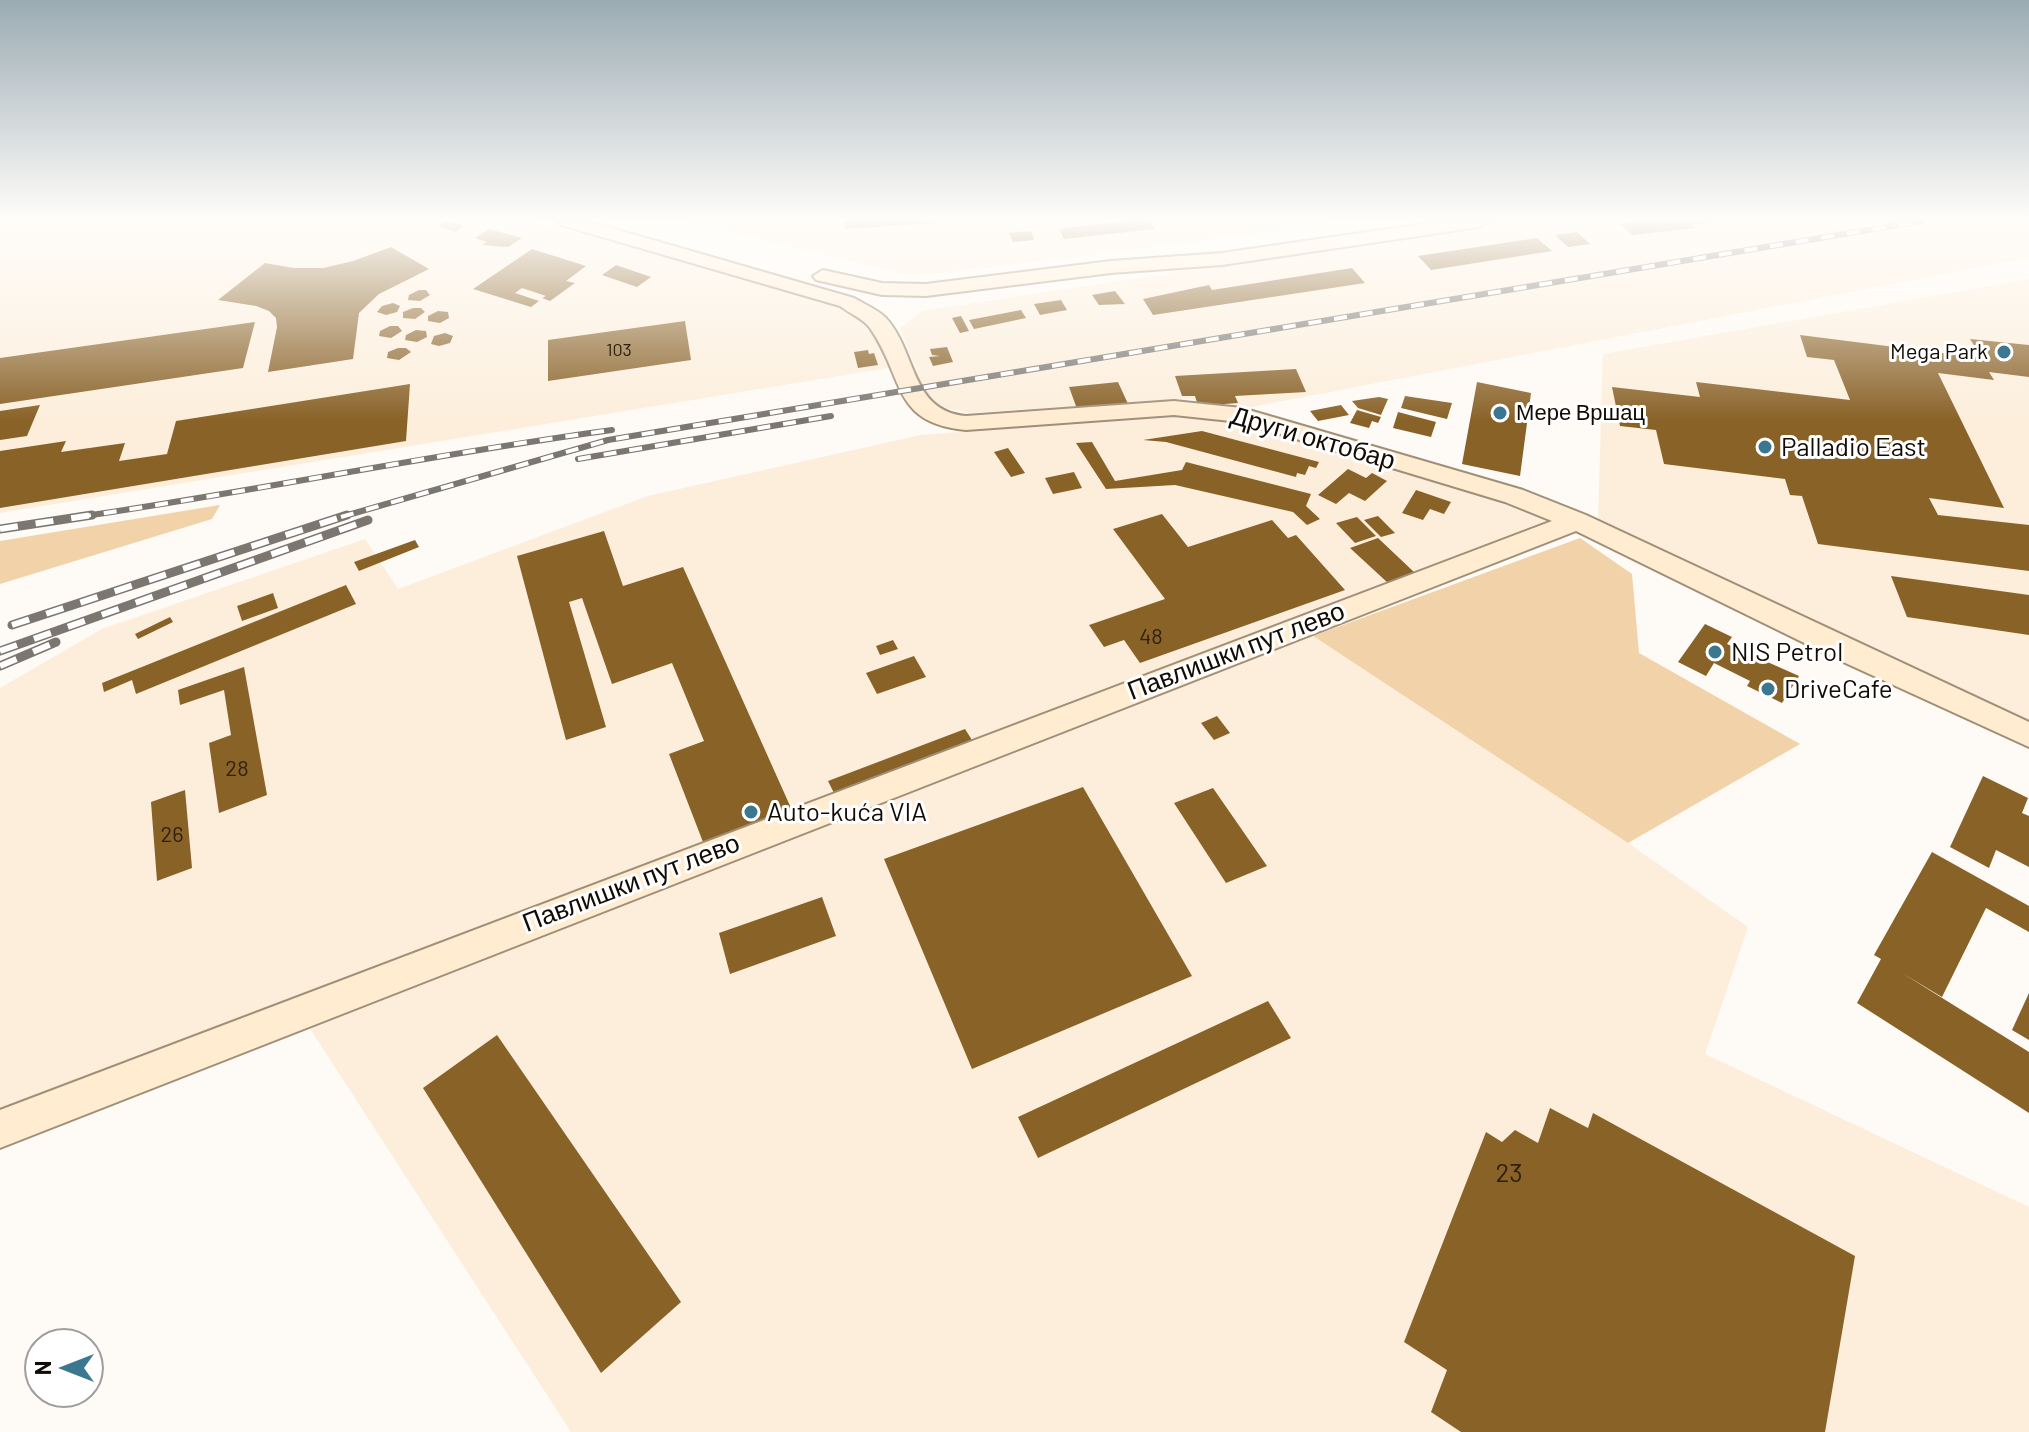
<!DOCTYPE html>
<html>
<head>
<meta charset="utf-8">
<style>
  body { margin:0 }
  #map { position:relative; width:2029px; height:1432px; overflow:hidden; background:#fefaf5; font-family:Barlow,sans-serif }
  canvas { display:block }
  .north { position:absolute; left:24px; top:1328px; width:80px; height:80px; box-sizing:border-box; background:#fff; border:2px solid #a09d9b; border-radius:50%; rotate:270deg; font-size:22px; font-weight:700; line-height:32px; text-align:center; color:#110b04 }
  .north::after { content:''; display:block; margin:auto; width:28px; height:36px; background:#3b788f; clip-path:polygon(50% 0,100% 100%,50% 72%,0 100%) }
</style>
</head>
<body>
<div id="map">
<canvas width="2029" height="1432"></canvas>
<div class="north">N</div>
</div>
<script>
const g = document.querySelector('canvas').getContext('2d');
g.lineJoin = 'round';
function paint(path, color) {
  g.fillStyle = color;
  g.fill(path, 'evenodd');
}
function strokePath(path, color, width, dash) {
  g.strokeStyle = color;
  g.lineWidth = width;
  g.lineCap = dash ? 'butt' : 'round';
  g.setLineDash(dash || []);
  g.stroke(path);
}
function drawText(font, color, halo, rows, align = 'center') {
  g.font = font + ' Barlow,sans-serif';
  g.lineWidth = 6;
  g.setLineDash([]);
  g.textBaseline = 'middle';
  g.strokeStyle = halo;
  g.fillStyle = color;
  for (const [text, x, y, turn = 0] of rows) {
    g.save();
    g.translate(x, y);
    g.rotate((+turn || 0) * Math.PI / 180);
    g.textAlign = isNaN(turn) ? turn : align;
    if (halo) g.strokeText(text, 0, 0);
    g.fillText(text, 0, 0);
    g.restore();
  }
}
const built = new Path2D(`
  M 0,221 L 530,221 L 667,255 L 844,308 L 869,324 L 888,368 L 0,513 Z
  M 686,221 L 1321,221 L 1325,225 L 955,272 L 908,275 Z
  M 1510,221 L 2029,221 L 2029,258 L 1246,408 L 1188,399 L 971,413 L 930,405 L 900,328 L 922,311 Z
  M 2029,279 L 2029,721 L 1598,519 L 1603,354 Z
  M 1189,414 L 1240,424 L 1570,520 L 0,1109 L 0,688 L 102,629 L 365,539 L 398,589 L 648,496 L 921,435 Z
  M 1313,636 L 1628,843 L 1748,927 L 1705,1054 L 2029,1207 L 2029,1432 L 571,1432 L 309,1027 L 814,820 Z`);
const green = new Path2D(`
  M 220,505 L 212,519 L 0,584 L 0,541 Z
  M 1580,538 L 1632,574 L 1639,653 L 1800,744 L 1628,843 L 1313,636 Z`);
const building = new Path2D(`
  M 447,221 L 464,226 L 455,232 L 438,226 Z
  M 845,221 L 935,221 L 935,223 L 845,229 Z
  M 1125,221 L 1150,221 L 1155,229 L 1064,239 L 1059,229 Z
  M 1643,221 L 1646,223 L 1656,221 L 1709,222 L 1692,225 L 1696,228 L 1632,235 L 1620,224 Z
  M 489,229 L 522,238 L 508,247 L 482,245 L 487,242 L 475,238 Z
  M 1031,231 L 1034,240 L 1013,242 L 1009,233 Z
  M 1577,232 L 1590,244 L 1568,247 L 1555,235 Z
  M 1537,238 L 1552,251 L 1431,270 L 1418,256 Z
  M 391,247 L 429,269 L 379,294 L 359,313 L 353,359 L 268,372 L 277,327 L 276,318 L 269,311 L 256,306 L 218,300 L 265,263 L 294,268 L 323,268 L 353,261 Z
  M 532,249 L 586,266 L 566,281 L 575,283 L 550,301 L 542,298 L 546,296 L 522,288 L 515,293 L 539,301 L 531,307 L 473,289 Z
  M 616,265 L 651,277 L 637,287 L 602,275 Z
  M 1352,268 L 1365,283 L 1153,315 L 1143,299 L 1209,285 L 1212,290 Z
  M 419,290 L 426,290 L 430,295 L 420,301 L 408,300 L 409,295 Z
  M 1115,291 L 1125,304 L 1099,305 L 1092,295 Z
  M 1061,300 L 1067,310 L 1040,315 L 1034,304 Z
  M 393,303 L 400,306 L 397,312 L 386,315 L 377,312 L 382,306 Z
  M 413,308 L 421,308 L 425,312 L 415,319 L 403,318 L 403,312 Z
  M 1021,310 L 1026,318 L 974,329 L 969,320 Z
  M 438,311 L 448,312 L 449,318 L 440,323 L 428,321 L 428,316 Z
  M 961,316 L 969,331 L 960,333 L 952,318 Z
  M 685,321 L 691,360 L 548,381 L 548,340 Z
  M 255,322 L 243,368 L 0,404 L 0,358 Z
  M 390,326 L 398,326 L 402,331 L 391,338 L 379,336 L 380,331 Z
  M 416,330 L 426,331 L 427,337 L 417,342 L 405,340 L 406,335 Z
  M 445,333 L 453,336 L 450,343 L 439,346 L 431,344 L 434,336 Z
  M 1800,335 L 1982,358 L 1970,339 L 2029,345 L 2029,377 L 1989,372 L 1994,380 L 1938,373 L 2004,508 L 1929,498 L 1938,515 L 2029,525 L 2029,571 L 1818,544 L 1802,496 L 1790,495 L 1785,479 L 1664,464 L 1656,430 L 1620,426 L 1612,387 L 1700,397 L 1696,382 L 1850,400 L 1834,360 L 1807,357 Z
  M 947,347 L 953,362 L 933,366 L 929,357 L 940,356 L 932,355 L 930,349 Z
  M 398,348 L 406,348 L 411,352 L 399,360 L 387,358 L 388,352 Z
  M 868,350 L 869,354 L 874,353 L 878,365 L 858,368 L 854,352 Z
  M 1296,369 L 1306,392 L 1235,396 L 1238,403 L 1198,406 L 1195,396 L 1182,396 L 1175,376 Z
  M 1118,382 L 1129,406 L 1076,406 L 1069,387 Z
  M 1477,382 L 1531,393 L 1520,476 L 1462,464 Z
  M 410,384 L 406,441 L 0,508 L 0,451 L 66,441 L 61,452 L 125,443 L 119,461 L 167,454 L 176,421 Z
  M 1405,396 L 1452,403 L 1447,419 L 1401,408 Z
  M 1379,397 L 1388,399 L 1381,415 L 1358,408 L 1352,401 Z
  M 40,405 L 27,436 L 0,440 L 0,411 Z
  M 1341,405 L 1349,415 L 1318,421 L 1310,411 Z
  M 1357,410 L 1381,417 L 1378,423 L 1372,421 L 1369,428 L 1350,423 Z
  M 1398,412 L 1436,422 L 1431,437 L 1393,428 Z
  M 1202,431 L 1319,462 L 1316,468 L 1309,466 L 1305,475 L 1297,473 L 1296,477 L 1166,442 L 1143,440 Z
  M 1092,442 L 1115,481 L 1182,470 L 1186,462 L 1311,494 L 1306,506 L 1320,519 L 1307,525 L 1293,512 L 1175,485 L 1106,489 L 1076,443 Z
  M 1008,448 L 1025,473 L 1011,477 L 994,452 Z
  M 1348,469 L 1366,478 L 1372,473 L 1387,481 L 1365,501 L 1349,493 L 1336,504 L 1318,495 Z
  M 1074,472 L 1082,488 L 1053,494 L 1045,478 Z
  M 1416,490 L 1451,502 L 1444,514 L 1430,509 L 1423,520 L 1402,513 Z
  M 1162,514 L 1188,547 L 1272,520 L 1288,538 L 1296,535 L 1345,590 L 1140,663 L 1124,640 L 1104,647 L 1089,625 L 1165,599 L 1113,529 Z
  M 1378,516 L 1395,533 L 1381,537 L 1364,520 Z
  M 1357,517 L 1376,536 L 1355,543 L 1336,523 Z
  M 604,531 L 623,586 L 683,567 L 791,808 L 703,842 L 669,754 L 704,741 L 672,663 L 612,684 L 582,598 L 569,602 L 606,727 L 566,740 L 517,556 Z
  M 1378,538 L 1415,573 L 1388,583 L 1350,548 Z
  M 415,540 L 419,547 L 359,571 L 354,562 Z
  M 1891,576 L 2029,595 L 2029,635 L 1907,617 Z
  M 346,585 L 356,604 L 136,694 L 132,680 L 104,692 L 102,683 Z
  M 273,593 L 278,608 L 242,621 L 237,606 Z
  M 170,617 L 173,622 L 138,639 L 135,634 Z
  M 1705,624 L 1732,637 L 1727,644 L 1799,676 L 1782,703 L 1747,686 L 1750,681 L 1714,663 L 1706,676 L 1678,662 Z
  M 893,640 L 898,649 L 880,655 L 876,646 Z
  M 914,656 L 926,677 L 877,694 L 866,673 Z
  M 244,667 L 267,795 L 219,813 L 209,743 L 231,735 L 224,690 L 180,705 L 178,690 Z
  M 1217,716 L 1230,733 L 1214,740 L 1201,723 Z
  M 965,729 L 972,740 L 834,793 L 828,781 Z
  M 1983,776 L 2028,798 L 2022,813 L 2029,816 L 2029,867 L 1996,850 L 1989,868 L 1950,847 Z
  M 1083,787 L 1192,976 L 972,1069 L 884,859 Z
  M 1213,788 L 1267,866 L 1226,883 L 1174,803 Z
  M 185,790 L 192,868 L 157,881 L 151,802 Z
  M 1932,852 L 2029,906 L 2029,932 L 1986,908 L 1942,997 L 1902,973 L 2029,1052 L 2029,1113 L 1857,1003 L 1881,959 L 1874,955 Z
  M 822,897 L 836,936 L 730,974 L 719,933 Z
  M 2029,993 L 2029,1040 L 2012,1030 Z
  M 1268,1001 L 1291,1038 L 1038,1158 L 1018,1117 Z
  M 497,1035 L 681,1302 L 601,1373 L 423,1088 Z
  M 1550,1108 L 1588,1128 L 1593,1113 L 1855,1256 L 1825,1432 L 1461,1432 L 1431,1412 L 1447,1370 L 1404,1342 L 1486,1132 L 1502,1142 L 1515,1130 L 1538,1143 Z`);
const secondary = new Path2D(`
  M 558,221 L 587,221 L 854,298 C 864,304 878,310 886,318 C 917,352 910,411 966,416 L 1174,401 L 1242,408 L 1523,490 L 1586,515 L 2029,722 L 2029,747 L 1841,661 L 1576,531 L 0,1148 L 0,1110 L 1552,521 L 1505,502 L 1240,422 L 1174,415 L 966,430 C 891,423 905,378 870,328 C 864,319 849,313 840,306 L 561,225 Z
  M 1443,221 L 1489,221 L 1479,227 L 1222,265 L 1111,273 L 926,296 L 882,295 L 816,280 L 813,276 L 823,270 L 882,283 L 926,284 L 1111,261 L 1222,253 Z`);
const railFar1 = new Path2D(`
  M 578,459 L 831,416
  M 78,517 C 257,491 433,454 612,430
  M 341,517 L 608,440 L 1922,221`);
const rail = new Path2D(`
  M 0,529 L 92,515
  M 12,625 L 347,515
  M 0,651 L 368,520
  M 0,666 L 56,642`);
const markers = [
  [2004,352,8,"#3b788f"],
  [1500,413,8,"#3b788f"],
  [1765,447,8,"#3b788f"],
  [1715,652,8,"#3b788f"],
  [1768,689,8,"#3b788f"],
  [751,812,8,"#3b788f"]
];
const farNumbernames = [
  ["103",619,350]
];
const farPoinames = [
  ["Mega Park",1988,352],
  ["Мере Вршац",1516,413,"left"]
];
const numberNames = [
  ["48",1151,637],
  ["28",237,769],
  ["26",172,835]
];
const streetNames = [
  ["Други октобар",1313,438,16],
  ["Павлишки пут лево",1236,651,-21],
  ["Павлишки пут лево",631,883,-21]
];
const poiNames = [
  ["Palladio East",1781,447],
  ["NIS Petrol",1731,652],
  ["DriveCafe",1784,689],
  ["Auto-kuća VIA",767,812]
];
const nearNumbernames = [
  ["23",1509,1173]
];
paint(built, '#fceedb');
paint(green, '#f2d2a8');
paint(building, '#896228');
strokePath(secondary, '#a08f78', 4);
paint(secondary, '#ffecd1');
strokePath(railFar1, '#7b7670', 6);
strokePath(rail, '#7b7670', 9);
strokePath(railFar1, '#fff', 4, [13]);
strokePath(rail, '#fff', 6, [18]);
const sky = g.createLinearGradient(0, 0, 0, 421);
sky.addColorStop(0, '#9babb3');
sky.addColorStop(0.52, '#fffdfa');
sky.addColorStop(1, '#fffdfa00');
g.fillStyle = sky;
g.fillRect(0, 0, 2029, 421);
for (const [x, y, r, color] of markers) {
  const dot = new Path2D();
  dot.arc(x, y, r, 0, 2 * Math.PI);
  g.fillStyle = color;
  g.fill(dot);
  strokePath(dot, '#fff', 3);
}
drawText('18px', '#2f210d', null, farNumbernames);
drawText('22px', '#110b04', '#fff', farPoinames, 'right');
drawText('22px', '#2f210d', null, numberNames);
drawText('26px', '#110b04', '#fff', streetNames);
drawText('26px', '#110b04', '#fff', poiNames, 'left');
drawText('26px', '#2f210d', null, nearNumbernames);
</script>
</body>
</html>
